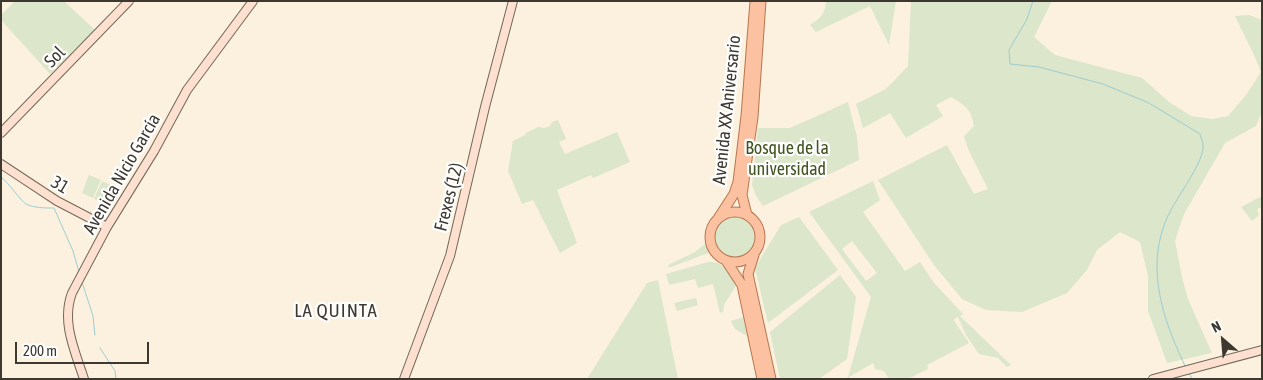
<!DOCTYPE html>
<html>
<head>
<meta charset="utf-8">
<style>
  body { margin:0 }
  #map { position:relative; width:1263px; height:380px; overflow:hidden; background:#fcf1de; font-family:"Asap Condensed",sans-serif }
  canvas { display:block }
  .frame { position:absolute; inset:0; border:2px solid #3d3931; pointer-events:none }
  .north { position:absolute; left:1198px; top:315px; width:50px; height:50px; -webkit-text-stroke:4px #fff; paint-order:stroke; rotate:333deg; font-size:14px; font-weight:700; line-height:20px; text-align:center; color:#3d3931 }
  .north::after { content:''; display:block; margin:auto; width:18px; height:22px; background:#3d3931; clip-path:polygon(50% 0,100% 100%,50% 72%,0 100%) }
  .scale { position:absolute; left:15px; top:342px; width:134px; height:22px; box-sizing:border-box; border:2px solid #3d3931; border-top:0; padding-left:6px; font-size:15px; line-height:18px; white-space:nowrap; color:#3d3931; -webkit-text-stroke:4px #fff; paint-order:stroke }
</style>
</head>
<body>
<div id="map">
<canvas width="1263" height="380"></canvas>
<div class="frame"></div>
<div class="north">N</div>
<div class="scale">200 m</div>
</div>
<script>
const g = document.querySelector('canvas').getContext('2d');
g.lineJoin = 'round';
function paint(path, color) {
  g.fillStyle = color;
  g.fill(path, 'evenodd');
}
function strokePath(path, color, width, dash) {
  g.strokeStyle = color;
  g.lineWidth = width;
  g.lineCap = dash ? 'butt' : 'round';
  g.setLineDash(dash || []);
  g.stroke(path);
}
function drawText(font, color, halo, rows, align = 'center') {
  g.font = font + ' "Asap Condensed",sans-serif';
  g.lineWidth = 4.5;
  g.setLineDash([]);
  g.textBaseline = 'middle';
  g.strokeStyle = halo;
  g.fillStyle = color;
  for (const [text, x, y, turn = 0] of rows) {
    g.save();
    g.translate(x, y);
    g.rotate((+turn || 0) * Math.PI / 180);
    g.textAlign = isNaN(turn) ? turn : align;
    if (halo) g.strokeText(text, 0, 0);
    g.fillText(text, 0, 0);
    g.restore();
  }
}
const green = new Path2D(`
  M 15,1 L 64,1 L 95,30 L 50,74 L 1,20 L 1,15 Z
  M 826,1 L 896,1 L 889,45 L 870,6 L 816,32 L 810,25 C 821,18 825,14 826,1 Z
  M 911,1 L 1052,1 L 1034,37 L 1055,55 L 1142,78 L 1169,102 L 1191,116 L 1212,119 L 1228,116 L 1246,95 L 1261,72 L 1255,57 L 1235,16 L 1249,15 L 1262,20 L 1262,112 L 1256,126 L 1225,143 L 1184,214 L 1175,241 L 1182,277 L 1188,299 L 1212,353 L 1167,363 L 1148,311 L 1148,276 L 1140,242 L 1120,232 L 1097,250 L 1087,270 L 1067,293 L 1022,312 L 986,310 L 962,299 L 934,265 L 878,180 L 947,145 L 974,194 L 988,189 L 968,149 L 964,136 L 974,126 C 971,109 966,106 951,97 L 936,105 L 943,116 L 906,138 L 890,113 L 863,128 L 856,104 L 886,89 L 908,66 Z
  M 848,102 L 857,137 L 859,160 L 763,206 L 756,196 L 752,185 L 758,128 L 790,128 Z
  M 558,120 L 566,139 L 559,142 L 565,154 L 617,132 L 630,162 L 593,178 L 591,175 L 557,190 L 577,243 L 560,253 L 533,200 L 522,204 L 508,171 L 513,141 L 525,135 L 526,133 L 538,127 L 545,128 L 550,126 L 552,122 Z
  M 89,175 L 101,180 L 93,198 L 82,193 Z
  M 102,181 L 113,186 L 106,204 L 94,199 Z
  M 873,181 L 880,200 L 863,212 L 905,271 L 920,262 L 934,283 L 963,314 L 960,316 L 1011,365 L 1007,367 L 998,358 L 979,354 L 966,335 L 958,317 L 954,319 L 955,322 L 969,343 L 927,365 L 928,369 L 908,379 L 889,379 L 884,371 L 875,369 L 873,363 L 849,377 L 849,379 L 845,379 L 848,377 L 871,297 L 809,212 ZM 852,241 L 877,273 L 866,281 L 842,249 Z
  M 1262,196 L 1262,207 L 1257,209 L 1259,215 L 1252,221 L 1241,207 Z
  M712 237a22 22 0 1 1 44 0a22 22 0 1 1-44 0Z
  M 799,217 L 838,270 L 768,323 L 755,268 L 781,225 Z
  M 706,243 L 711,252 L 671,267 L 667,267 L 670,264 L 695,252 Z
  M 708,262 C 724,261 729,272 737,284 L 724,305 L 723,312 L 720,313 L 713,284 L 698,288 L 695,279 L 669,285 L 666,274 Z
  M 840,275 L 856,297 L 847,359 L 819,379 L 780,379 L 770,332 Z
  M 658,280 L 678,379 L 587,379 L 647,283 Z
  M 696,298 L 698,305 L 677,311 L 674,303 Z
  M 743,317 L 747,336 L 735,329 L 731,321 Z`);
const stream = new Path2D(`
  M 1033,1 L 1027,19 L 1009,50 L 1010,64 L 1039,67 L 1103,84 L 1149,103 L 1200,134 C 1201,138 1203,142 1203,145 C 1205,160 1178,196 1171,210 C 1167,217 1163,227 1161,235 C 1149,281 1166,326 1186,368
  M 1,177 C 9,183 20,200 26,204 C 34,208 45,208 54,208 L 73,251 L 79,272
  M 82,282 L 93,316 L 95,335
  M 100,348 L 115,371 L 116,379
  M 1189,373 L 1192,379`);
const secondary = new Path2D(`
  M 1,133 L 129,1
  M 1,164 L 57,201 L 107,227
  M 84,379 C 75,351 61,322 72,293 L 107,227 L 154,151 L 187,90 L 253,1
  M 404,379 L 450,256 L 485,107 L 513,1
  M 1153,379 L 1262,350`);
const primary = new Path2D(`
  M710 237a25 25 0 1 1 50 0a25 25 0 1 1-50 0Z
  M 747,215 L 742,195 L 753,117 L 761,1
  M 719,217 L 734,194 L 738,182 L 746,116 L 755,1
  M 754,255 L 748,274 L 771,379
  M 727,262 L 742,285 L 762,379`);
const streetNames = [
  ["Sol",55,57,-46],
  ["Avenida XX Aniversario",727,110,-84],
  ["Avenida Nicio García",122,174,-60],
  ["31",60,185,31],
  ["Frexes (12)",449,197,-76]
];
const parkNames = [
  ["Bosque de la",787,148],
  ["universidad",787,169]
];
const neighbourhoodNames = [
  ["LA QUINTA",336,311]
];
paint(green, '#dbe6ca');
strokePath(stream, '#9dccd1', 1);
strokePath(secondary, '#716857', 10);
strokePath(primary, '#b77750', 11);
strokePath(secondary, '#fde0cf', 8);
strokePath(primary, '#fbc1a0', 9);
drawText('18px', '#3d3931', '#fff', streetNames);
drawText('18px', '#425420', '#fff', parkNames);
g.letterSpacing = '1px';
drawText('19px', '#3d3931', '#fff', neighbourhoodNames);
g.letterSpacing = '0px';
</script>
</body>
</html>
